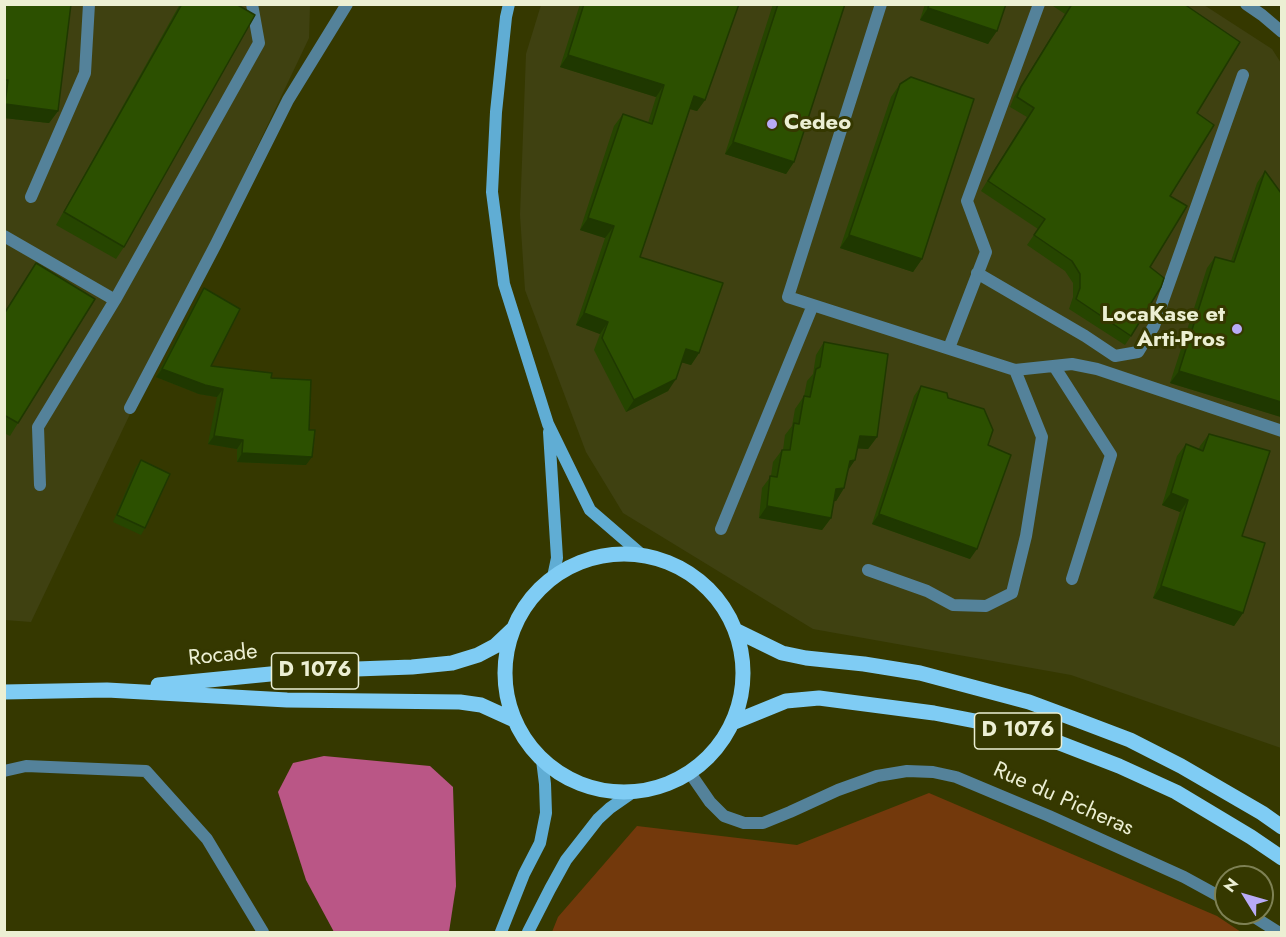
<!DOCTYPE html>
<html>
<head>
<meta charset="utf-8">
<style>
  body { margin:0 }
  #map { position:relative; width:1286px; height:937px; overflow:hidden; background:#353800; font-family:Jost,sans-serif }
  canvas { display:block }
  .frame { position:absolute; inset:0; border:6px solid #ecefd3; pointer-events:none }
  .north { position:absolute; left:1214px; top:865px; width:60px; height:60px; box-sizing:border-box; background:#353800; border:2px solid #7e8154; border-radius:50%; rotate:307deg; font-size:16px; font-weight:700; line-height:24px; text-align:center; color:#ecefd3 }
  .north::after { content:''; display:block; margin:auto; width:21px; height:27px; background:#b9abf7; clip-path:polygon(50% 0,100% 100%,50% 72%,0 100%) }
</style>
</head>
<body>
<div id="map">
<canvas width="1286" height="937"></canvas>
<div class="frame"></div>
<div class="north">N</div>
</div>
<script>
const g = document.querySelector('canvas').getContext('2d');
g.lineJoin = 'round';
function paint(path, color) {
  g.fillStyle = color;
  g.fill(path, 'evenodd');
}
function strokePath(path, color, width, dash) {
  g.strokeStyle = color;
  g.lineWidth = width;
  g.lineCap = dash ? 'butt' : 'round';
  g.setLineDash(dash || []);
  g.stroke(path);
}
function drawText(font, color, halo, rows, align = 'center') {
  g.font = font + ' Jost,sans-serif';
  g.lineWidth = 6;
  g.setLineDash([]);
  g.textBaseline = 'middle';
  g.strokeStyle = halo;
  g.fillStyle = color;
  for (const [text, x, y, turn = 0] of rows) {
    g.save();
    g.translate(x, y);
    g.rotate((+turn || 0) * Math.PI / 180);
    g.textAlign = isNaN(turn) ? turn : align;
    if (halo) g.strokeText(text, 0, 0);
    g.fillText(text, 0, 0);
    g.restore();
  }
}
const built = new Path2D(`
  M 5,5 L 310,5 L 309,38 L 31,622 L 5,620 Z
  M 541,5 L 1204,5 L 1272,49 L 1281,63 L 1281,748 L 1071,675 L 813,629 L 623,513 L 586,452 L 525,290 L 520,215 L 526,54 Z`);
const green = new Path2D(`
  M 929,793 L 1217,916 L 1241,932 L 552,932 L 558,917 L 637,826 L 797,845 Z`);
const water = new Path2D(`
  M 324,756 L 430,766 L 453,787 L 456,886 L 449,932 L 334,932 L 306,880 L 278,792 L 293,763 Z`);
const service = new Path2D(`
  M 881,4 L 788,297 L 1015,370 L 1072,364 L 1097,369 L 1282,431
  M 31,197 L 85,73 L 89,4
  M 4,236 L 115,300 L 259,43 L 252,4
  M 977,273 L 1085,336 L 1115,356 L 1138,352 L 1154,326 L 1243,75
  M 949,348 L 986,252 L 967,201 L 1039,4
  M 1054,366 L 1111,455 L 1072,579
  M 130,408 L 216,244 L 288,100 L 347,4
  M 40,485 L 38,427 L 115,300
  M 721,529 L 813,305
  M 868,570 L 927,591 L 953,605 L 986,606 L 1012,593 L 1026,536 L 1042,437 L 1015,370`);
const minor = new Path2D(`
  M 1246,4 L 1262,15 L 1282,32
  M 4,771 L 26,766 L 146,771 L 207,839 L 263,932
  M 690,773 L 710,802 L 724,816 L 744,823 L 763,823 L 790,812 L 838,790 L 877,776 L 907,771 L 933,772 L 956,777 L 1049,816 L 1184,877 L 1226,900
  M 1248,913 L 1278,932`);
const secondary = new Path2D(`
  M 509,4 L 506,17 L 496,112 L 492,192 L 504,284 L 548,424 L 590,510 L 641,554
  M 549,432 L 557,558 L 553,577
  M 501,932 L 524,874 L 540,843 L 546,813 L 545,784 L 542,760
  M 528,932 L 550,889 L 566,860 L 598,819 L 610,808 L 633,792`);
const primary = new Path2D(`
  M505 673a119 119 0 1 1 238 0a119 119 0 1 1-238 0Z
  M 737,631 L 782,653 L 806,658 L 864,664 L 920,673 L 1029,702 L 1080,721 L 1130,740 L 1181,766 L 1262,813 L 1282,827
  M 158,685 L 301,671 L 412,667 L 452,663 L 478,655 L 495,646 L 513,629
  M 4,692 L 107,690 L 287,700 L 460,702 L 481,705 L 514,720
  M 732,723 L 786,701 L 819,698 L 934,713 L 1001,726 L 1057,742 L 1119,766 L 1176,792 L 1251,837 L 1282,858`);
const wall = new Path2D(`
  M 4,4 L 58,111 L 49,123 L 4,118 Z
  M 180,4 L 236,4 L 124,247 L 116,259 L 56,225 Z
  M 580,4 L 739,4 L 705,100 L 697,111 L 690,109 L 640,257 L 699,353 L 691,365 L 681,362 L 668,391 L 626,412 L 594,350 L 600,334 L 576,325 L 605,238 L 580,230 L 614,126 L 623,114 L 648,123 L 656,97 L 560,67 Z
  M 773,4 L 845,4 L 794,162 L 786,174 L 725,154 Z
  M 925,4 L 1006,4 L 988,44 L 920,20 Z
  M 1050,4 L 1184,4 L 1197,113 L 1170,196 L 1131,336 L 1125,345 L 1069,309 L 1073,297 L 1073,283 L 1065,271 L 1027,245 L 1038,229 L 981,191 L 1027,117 L 1010,107 L 1014,97 L 1065,14 Z
  M 900,84 L 922,259 L 913,272 L 840,248 L 891,97 Z
  M 1265,171 L 1281,193 L 1281,417 L 1170,383 L 1207,268 L 1215,257 L 1231,261 L 1257,183 Z
  M 36,263 L 18,423 L 10,436 L 4,433 L 4,313 Z
  M 204,288 L 211,366 L 271,378 L 306,465 L 237,462 L 237,449 L 208,444 L 217,397 L 199,394 L 156,377 L 198,297 Z
  M 824,342 L 877,437 L 868,449 L 857,448 L 855,460 L 848,470 L 844,488 L 836,501 L 834,501 L 831,518 L 822,530 L 759,518 L 762,488 L 771,476 L 773,462 L 782,450 L 783,450 L 785,435 L 792,426 L 795,409 L 804,396 L 807,381 L 813,374 L 816,355 Z
  M 921,386 L 948,398 L 970,559 L 872,524 L 914,396 Z
  M 1209,434 L 1242,536 L 1243,613 L 1234,626 L 1153,598 L 1180,512 L 1162,505 L 1177,456 L 1186,444 L 1199,449 L 1200,446 Z
  M 141,460 L 145,528 L 141,535 L 113,522 L 136,467 Z`);
const shadedWall = new Path2D(`
  M 928,8 L 997,31 L 988,44 L 920,20 Z
  M 568,55 L 664,85 L 656,97 L 560,67 Z
  M 694,96 L 705,100 L 697,111 L 686,108 Z
  M 5,104 L 58,111 L 49,123 L 4,118 Z
  M 733,142 L 794,162 L 786,174 L 725,154 Z
  M 588,218 L 614,226 L 605,238 L 580,230 Z
  M 849,235 L 922,259 L 913,272 L 840,248 Z
  M 584,313 L 608,322 L 600,334 L 576,325 Z
  M 686,349 L 699,353 L 691,365 L 677,361 Z
  M 162,369 L 223,389 L 217,397 L 199,394 L 156,377 Z
  M 1179,371 L 1281,402 L 1281,417 L 1170,383 Z
  M 676,379 L 668,391 L 626,412 L 634,400 Z
  M 214,436 L 243,440 L 237,449 L 208,444 Z
  M 860,436 L 877,437 L 868,449 L 851,448 Z
  M 242,453 L 312,457 L 306,465 L 237,462 Z
  M 855,460 L 846,473 L 850,461 Z
  M 844,488 L 836,501 L 828,502 L 836,489 Z
  M 1171,493 L 1188,500 L 1180,512 L 1162,505 Z
  M 767,506 L 831,518 L 822,530 L 759,518 Z
  M 879,514 L 977,549 L 970,559 L 872,524 Z
  M 1161,586 L 1243,613 L 1234,626 L 1153,598 Z`);
const building = new Path2D(`
  M 4,4 L 71,4 L 58,111 L 5,104 L 8,80 L 4,80 Z
  M 182,4 L 236,4 L 255,15 L 124,247 L 64,212 Z
  M 584,4 L 739,4 L 705,100 L 694,96 L 640,257 L 723,283 L 699,353 L 686,349 L 676,379 L 634,400 L 602,338 L 608,322 L 584,313 L 614,226 L 588,218 L 623,114 L 652,124 L 664,85 L 568,55 Z
  M 778,4 L 845,4 L 794,162 L 733,142 Z
  M 929,4 L 1006,4 L 997,31 L 928,8 Z
  M 1072,4 L 1184,4 L 1240,42 L 1197,113 L 1214,125 L 1170,196 L 1187,206 L 1150,267 L 1164,278 L 1161,287 L 1131,336 L 1076,299 L 1080,288 L 1080,274 L 1072,261 L 1034,235 L 1045,219 L 988,181 L 1034,108 L 1017,97 L 1021,87 Z
  M 911,77 L 974,99 L 922,259 L 849,235 L 900,84 Z
  M 1265,171 L 1281,193 L 1281,402 L 1179,371 L 1215,257 L 1234,262 Z
  M 36,263 L 95,299 L 18,423 L 4,415 L 4,314 Z
  M 204,288 L 240,309 L 211,366 L 272,373 L 271,378 L 311,380 L 309,430 L 315,430 L 312,457 L 242,453 L 243,440 L 214,436 L 223,389 L 205,385 L 162,369 Z
  M 824,342 L 888,354 L 877,437 L 860,436 L 855,460 L 850,461 L 844,488 L 836,489 L 831,518 L 767,506 L 770,476 L 777,477 L 782,450 L 790,450 L 794,423 L 799,424 L 804,396 L 810,397 L 816,369 L 820,367 Z
  M 921,386 L 947,393 L 948,398 L 984,409 L 993,430 L 988,445 L 1011,455 L 977,549 L 879,514 Z
  M 1209,434 L 1270,451 L 1242,536 L 1265,543 L 1243,613 L 1161,586 L 1188,500 L 1171,493 L 1186,444 L 1203,451 Z
  M 141,460 L 170,474 L 145,528 L 117,515 Z`);
const markers = [
  [772,124,6,"#b9abf7"],
  [1237,329,6,"#b9abf7"]
];
const shields = [
  [315,671,87],
  [1018,731,87]
];
const shieldNames = [
  ["D 1076",315,671],
  ["D 1076",1018,731]
];
const poiNames = [
  ["Cedeo",784,124],
  ["LocaKase et",1225,316,"right"],
  ["Arti-Pros",1225,341,"right"]
];
const streetNames = [
  ["Rocade",223,656,-6],
  ["Rue du Picheras",1063,800,24]
];
paint(built, '#3f4111');
paint(green, '#73390c');
paint(water, '#ba5686');
strokePath(service, '#54829a', 12);
strokePath(minor, '#54829a', 12);
strokePath(secondary, '#60add4', 12);
strokePath(primary, '#7fccf4', 15);
paint(wall, '#264500');
paint(shadedWall, '#1f3800');
paint(building, '#2c5000');
strokePath(building, '#1f3800', 1.5);
for (const [x, y, r, color] of markers) {
  const dot = new Path2D();
  dot.arc(x, y, r, 0, 2 * Math.PI);
  g.fillStyle = color;
  g.fill(dot);
  strokePath(dot, '#353800', 2);
}
for (const [x, y, w] of shields) {
  const box = new Path2D();
  box.roundRect(x - w / 2, y - 18, w, 36, 4.5);
  g.fillStyle = '#353800';
  g.fill(box);
  strokePath(box, '#ecefd3', 1.5);
}
drawText('bold 21px', '#ecefd3', null, shieldNames);
drawText('bold 22px', '#ecefd3', '#353800', poiNames, 'left');
drawText('22px', '#ecefd3', '#353800', streetNames);
</script>
</body>
</html>
